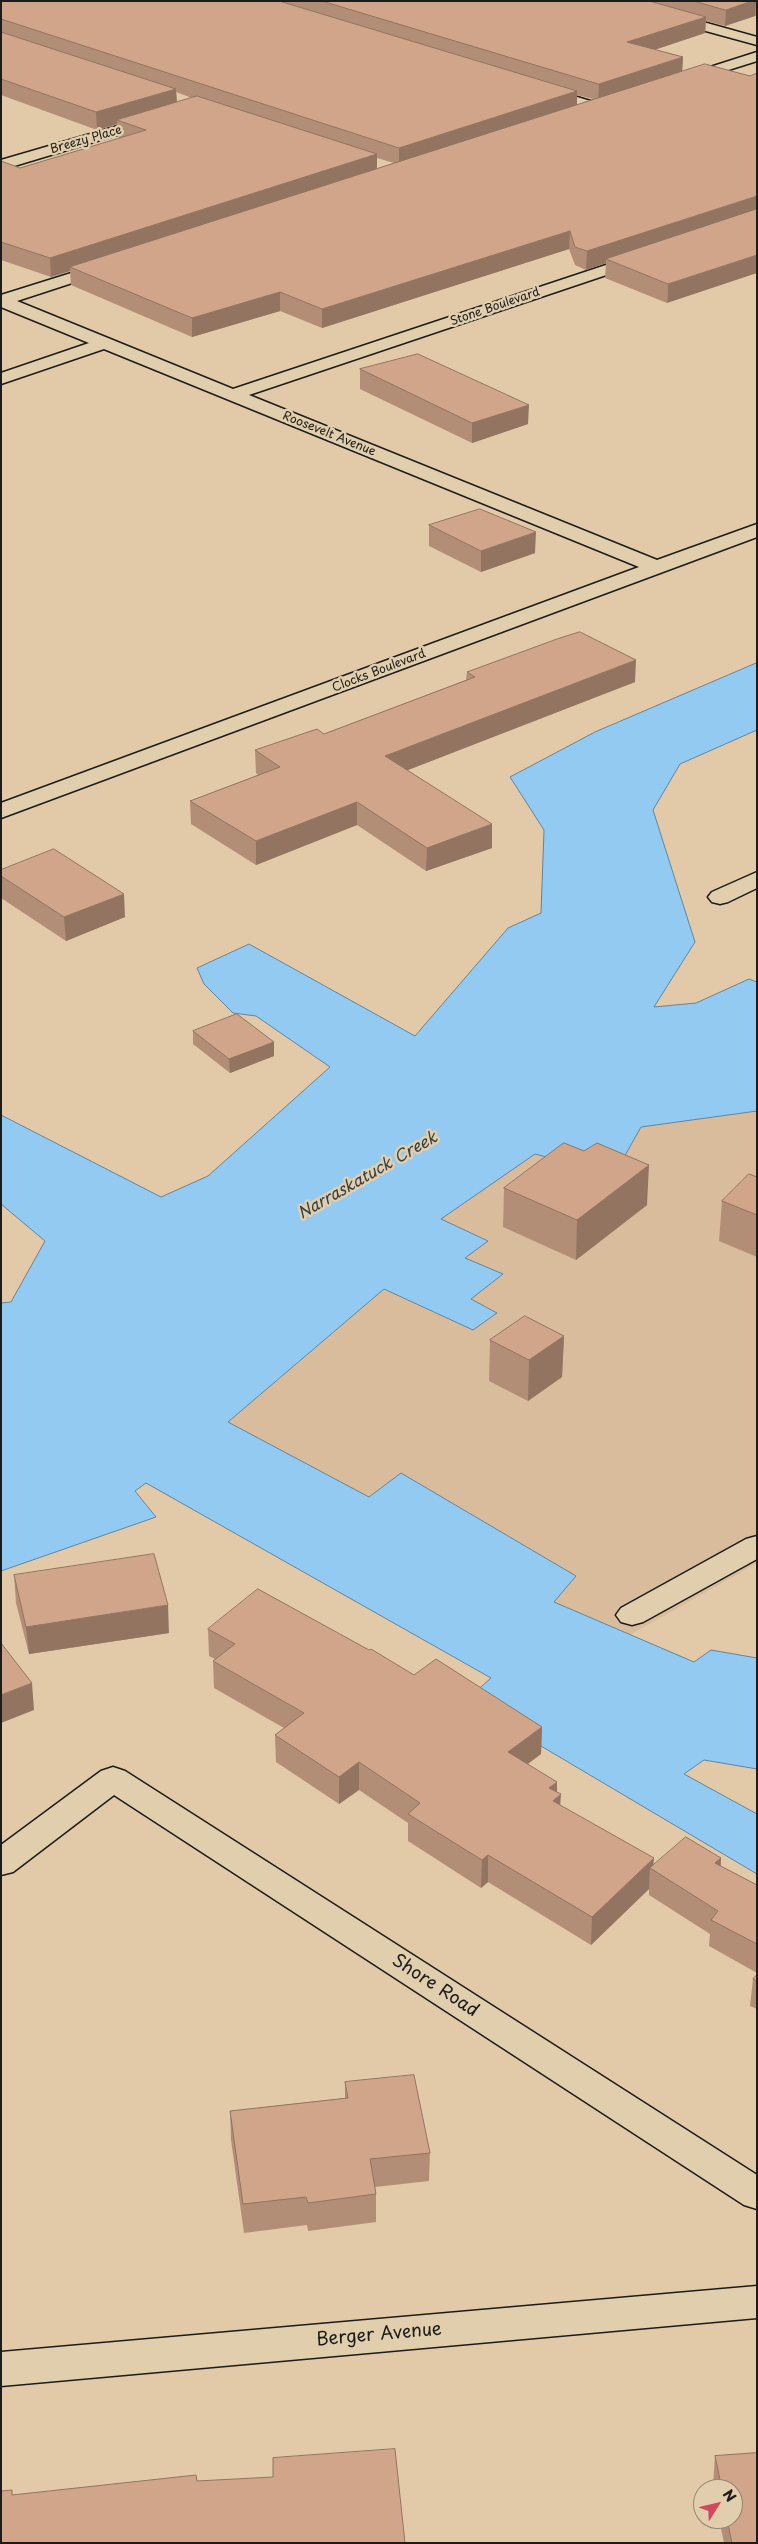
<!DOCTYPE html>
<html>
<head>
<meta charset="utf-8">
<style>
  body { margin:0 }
  #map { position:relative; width:758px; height:2544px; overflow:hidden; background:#e2caa8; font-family:"Playpen Sans",sans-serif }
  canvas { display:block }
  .frame { position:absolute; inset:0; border:2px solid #1c1c1c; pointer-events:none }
  .north { position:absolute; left:693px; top:2479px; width:50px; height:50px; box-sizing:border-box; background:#e1ceac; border:1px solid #928772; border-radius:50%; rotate:54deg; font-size:14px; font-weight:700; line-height:20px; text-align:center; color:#1c1c1c }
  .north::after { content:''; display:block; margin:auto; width:18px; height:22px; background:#d1495b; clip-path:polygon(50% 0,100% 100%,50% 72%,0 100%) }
</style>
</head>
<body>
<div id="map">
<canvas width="758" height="2544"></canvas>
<div class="frame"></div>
<div class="north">N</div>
</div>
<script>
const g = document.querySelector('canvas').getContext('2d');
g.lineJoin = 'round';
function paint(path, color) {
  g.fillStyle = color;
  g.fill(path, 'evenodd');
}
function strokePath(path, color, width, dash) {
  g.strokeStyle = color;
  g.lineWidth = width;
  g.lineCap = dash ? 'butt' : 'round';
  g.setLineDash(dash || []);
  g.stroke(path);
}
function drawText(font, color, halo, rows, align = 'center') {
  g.font = font + ' "Playpen Sans",sans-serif';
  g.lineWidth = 5;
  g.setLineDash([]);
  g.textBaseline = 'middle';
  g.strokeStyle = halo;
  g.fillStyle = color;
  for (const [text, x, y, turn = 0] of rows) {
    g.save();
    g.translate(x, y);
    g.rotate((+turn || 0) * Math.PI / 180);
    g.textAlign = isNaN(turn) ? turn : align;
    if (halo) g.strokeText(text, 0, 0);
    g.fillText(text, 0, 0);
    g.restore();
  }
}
const built = new Path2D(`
  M 757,1111 L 757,1563 L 630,1635 L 553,1601 L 576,1576 L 401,1473 L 369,1497 L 228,1422 L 384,1289 L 473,1330 L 497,1313 L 470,1299 L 503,1275 L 464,1258 L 488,1241 L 440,1219 L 535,1154 L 613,1175 L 641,1127 Z`);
const water = new Path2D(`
  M 757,663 L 757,730 L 680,764 L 653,810 L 695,942 L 654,1007 L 696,1003 L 749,979 L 757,982 L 757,1111 L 641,1127 L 614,1175 L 535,1154 L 441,1219 L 488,1241 L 465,1258 L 503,1274 L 471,1299 L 497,1313 L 473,1330 L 384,1289 L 228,1422 L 369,1497 L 401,1473 L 576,1576 L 554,1602 L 694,1662 L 711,1650 L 757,1658 L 757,1769 L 704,1760 L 684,1774 L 757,1814 L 757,1874 L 465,1701 L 491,1678 L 146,1483 L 135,1491 L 156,1517 L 1,1571 L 1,1303 L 11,1302 L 45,1241 L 1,1204 L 1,1115 L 161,1197 L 208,1176 L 330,1067 L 256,1016 L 233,1013 L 204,984 L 197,968 L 249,944 L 415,1036 L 508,928 L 541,913 L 544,830 L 510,777 L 595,732 Z`);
const minor = new Path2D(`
  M 605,1 L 628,1 L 757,37 L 757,45 L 607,4 Z
  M 757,52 L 757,61 L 687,83 L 680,79 L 682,76 Z
  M 540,86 L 604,105 L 606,108 L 599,112 L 535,93 L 533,90 Z
  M 152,116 L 159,120 L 157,123 L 1,170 L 1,160 Z
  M 642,253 L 650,258 L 648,261 L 249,395 L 657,560 L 757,524 L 757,537 L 1,818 L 1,803 L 639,567 L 104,349 L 1,384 L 1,373 L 89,343 L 1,307 L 1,295 L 100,264 L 112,264 L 114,267 L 112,270 L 17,301 L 233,389 Z
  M 757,872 L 757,888 L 728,902 L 720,904 L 712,902 L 708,897 L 712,892 Z
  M 757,1536 L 757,1559 L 643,1622 L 632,1625 L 621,1622 L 616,1615 L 621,1608 L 746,1539 Z
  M 113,1767 L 125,1771 L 757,2175 L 757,2209 L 744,2205 L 114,1795 L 13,1872 L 1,1875 L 1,1845 L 101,1771 Z
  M 757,2286 L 757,2318 L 1,2386 L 1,2352 Z`);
const wall = new Path2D(`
  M 1,1 L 757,1 L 757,16 L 755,16 L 725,26 L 706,21 L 705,33 L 654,50 L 683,57 L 667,303 L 605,278 L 606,263 L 586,270 L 575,265 L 569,249 L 322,328 L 280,311 L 192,337 L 71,285 L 70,271 L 51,277 L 1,260 L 1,161 L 20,168 L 120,138 L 118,137 L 117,124 L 97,130 L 1,95 ZM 176,92 L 192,98 L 177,102 ZM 577,95 L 593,99 L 577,105 ZM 377,158 L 394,163 L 377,169 Z
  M 360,369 L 528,424 L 472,443 L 360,389 Z
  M 429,525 L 535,553 L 481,572 L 429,546 Z
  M 467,672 L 635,682 L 407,770 L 492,848 L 426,871 L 357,825 L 256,865 L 191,824 L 190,801 L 258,775 L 256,773 L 255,750 L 324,734 L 466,680 Z
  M 1,870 L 125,917 L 66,941 L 1,898 Z
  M 193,1031 L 274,1042 L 274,1056 L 230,1073 L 193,1044 Z
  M 757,1177 L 757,1257 L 719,1241 L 722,1201 Z
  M 504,1188 L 647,1205 L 576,1260 L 503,1227 Z
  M 564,1336 L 562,1377 L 528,1401 L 489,1381 L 490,1340 Z
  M 14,1575 L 169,1633 L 29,1654 L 16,1603 Z
  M 208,1629 L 414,1675 L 542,1727 L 541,1754 L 528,1764 L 557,1792 L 560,1805 L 653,1866 L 721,1858 L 721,1866 L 757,1885 L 757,1973 L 709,1946 L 710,1934 L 649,1895 L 649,1889 L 591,1945 L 488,1882 L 481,1888 L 408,1841 L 408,1823 L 359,1790 L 339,1804 L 276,1762 L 275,1735 L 284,1728 L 214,1688 L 213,1661 L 215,1659 L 209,1656 Z
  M 757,1975 L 757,2009 L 750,2006 L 753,1979 Z
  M 345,2082 L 430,2153 L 429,2181 L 375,2187 L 376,2194 L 376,2222 L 308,2231 L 307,2225 L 244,2233 L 231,2140 L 230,2111 L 345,2098 Z
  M 757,2453 L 757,2543 L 724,2543 L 719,2519 L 733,2519 L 733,2489 L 713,2489 L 713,2485 L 715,2456 Z`);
const shadedWall = new Path2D(`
  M 752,1 L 756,1 L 755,16 L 725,26 L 726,10 Z
  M 706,17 L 705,33 L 627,59 L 627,42 Z
  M 683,57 L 682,74 L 598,101 L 599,84 Z
  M 176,89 L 177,106 L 117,120 L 117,124 L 97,130 L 96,112 Z
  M 577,91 L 577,108 L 399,165 L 399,148 Z
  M 377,154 L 377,172 L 70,267 L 70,271 L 51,277 L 50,258 Z
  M 757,196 L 757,214 L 606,259 L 606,263 L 586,270 L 587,251 Z
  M 570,231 L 569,249 L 322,328 L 322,309 Z
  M 757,255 L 757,273 L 667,303 L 668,284 Z
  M 280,292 L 280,311 L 192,337 L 192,318 Z
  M 529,405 L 528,424 L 472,443 L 472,423 Z
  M 536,532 L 535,553 L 481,572 L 481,551 Z
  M 636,660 L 635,682 L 385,779 L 385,756 Z
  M 357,802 L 357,825 L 256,865 L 256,841 Z
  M 492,824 L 492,848 L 426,871 L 427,848 Z
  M 124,894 L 125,917 L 66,941 L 64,917 Z
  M 274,1042 L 274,1056 L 230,1073 L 229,1059 Z
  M 649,1165 L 647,1205 L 576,1260 L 577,1220 Z
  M 564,1336 L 562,1377 L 528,1401 L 529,1360 Z
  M 168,1605 L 169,1633 L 29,1654 L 26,1627 Z
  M 32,1683 L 34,1710 L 1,1723 L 1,1695 Z
  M 542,1727 L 541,1754 L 507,1779 L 508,1752 Z
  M 359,1762 L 359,1790 L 339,1804 L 339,1777 Z
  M 557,1782 L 557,1798 L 561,1794 L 559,1822 L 549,1788 Z
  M 488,1855 L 488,1882 L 481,1888 L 482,1860 Z
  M 654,1858 L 653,1870 L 650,1868 L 649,1889 L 591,1945 L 592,1917 Z
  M 721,1858 L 719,1884 L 715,1863 Z`);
const building = new Path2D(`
  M 1,1 L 279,1 L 577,91 L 399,148 L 1,19 Z
  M 322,1 L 649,1 L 706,17 L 627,42 L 683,57 L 599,84 Z
  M 694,1 L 752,1 L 726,10 Z
  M 1,32 L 176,89 L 96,112 L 1,79 Z
  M 705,64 L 750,76 L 757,73 L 757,196 L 587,251 L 575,247 L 570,231 L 322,309 L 280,292 L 192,318 L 70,267 Z
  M 197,96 L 377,154 L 50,258 L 1,242 L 1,161 L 20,168 L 146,130 L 117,120 Z
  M 757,209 L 757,255 L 668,284 L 606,259 Z
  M 418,354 L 529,405 L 472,423 L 360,369 Z
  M 480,509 L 536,532 L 481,551 L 429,525 Z
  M 580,632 L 636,660 L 385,756 L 492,824 L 427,848 L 357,802 L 256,841 L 190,801 L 280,767 L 255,750 L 317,729 L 324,734 L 475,677 L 467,672 L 557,639 Z
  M 54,849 L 124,894 L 64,917 L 1,876 L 1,870 Z
  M 237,1014 L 274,1042 L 229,1059 L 193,1031 Z
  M 564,1143 L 584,1151 L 597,1143 L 649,1165 L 577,1220 L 504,1188 Z
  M 749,1174 L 757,1177 L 757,1215 L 722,1201 Z
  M 525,1316 L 564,1336 L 529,1360 L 490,1340 Z
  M 154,1554 L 168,1605 L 26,1627 L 14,1575 Z
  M 258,1589 L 369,1650 L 371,1649 L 414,1675 L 436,1659 L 542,1727 L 508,1752 L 557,1782 L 549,1788 L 561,1794 L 553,1801 L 654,1858 L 592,1917 L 488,1855 L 482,1860 L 408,1814 L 420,1803 L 359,1762 L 339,1777 L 275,1735 L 304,1713 L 213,1661 L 235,1644 L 208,1629 Z
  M 1,1643 L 32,1683 L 1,1695 Z
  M 686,1837 L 721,1858 L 715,1863 L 757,1885 L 757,1944 L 711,1920 L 718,1911 L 650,1868 Z
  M 757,1975 L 757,1981 L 753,1979 Z
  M 414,2075 L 430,2153 L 370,2159 L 376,2194 L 308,2203 L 306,2197 L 243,2204 L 230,2111 L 348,2098 L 345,2082 Z
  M 395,2449 L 405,2543 L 1,2543 L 1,2491 L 12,2490 L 12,2495 L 196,2475 L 197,2481 L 273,2477 L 273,2458 Z
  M 757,2453 L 757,2543 L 732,2543 L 727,2519 L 733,2519 L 733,2489 L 722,2489 L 715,2456 Z`);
const farStreetnames = [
  ["Breezy Place",86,140,-16],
  ["Stone Boulevard",495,307,-19],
  ["Roosevelt Avenue",329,434,22],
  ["Clocks Boulevard",379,671,-21]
];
const waterNames = [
  ["Narraskatuck Creek",368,1176,-30]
];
const nearStreetnames = [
  ["Shore Road",435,1986,33],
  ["Berger Avenue",379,2335,-5]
];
paint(built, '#d9bc9c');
paint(water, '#92caf1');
strokePath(water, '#63849c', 1);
strokePath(minor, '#1c1c1c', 3);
paint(minor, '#e1ceac');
paint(wall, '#b38e77');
paint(shadedWall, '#927461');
paint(building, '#d0a58a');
strokePath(building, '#927461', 1);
drawText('12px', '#1c1c1c', '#e1ceac', farStreetnames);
drawText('italic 16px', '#343f47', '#e1ceac', waterNames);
drawText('18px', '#1c1c1c', '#e1ceac', nearStreetnames);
</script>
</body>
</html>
